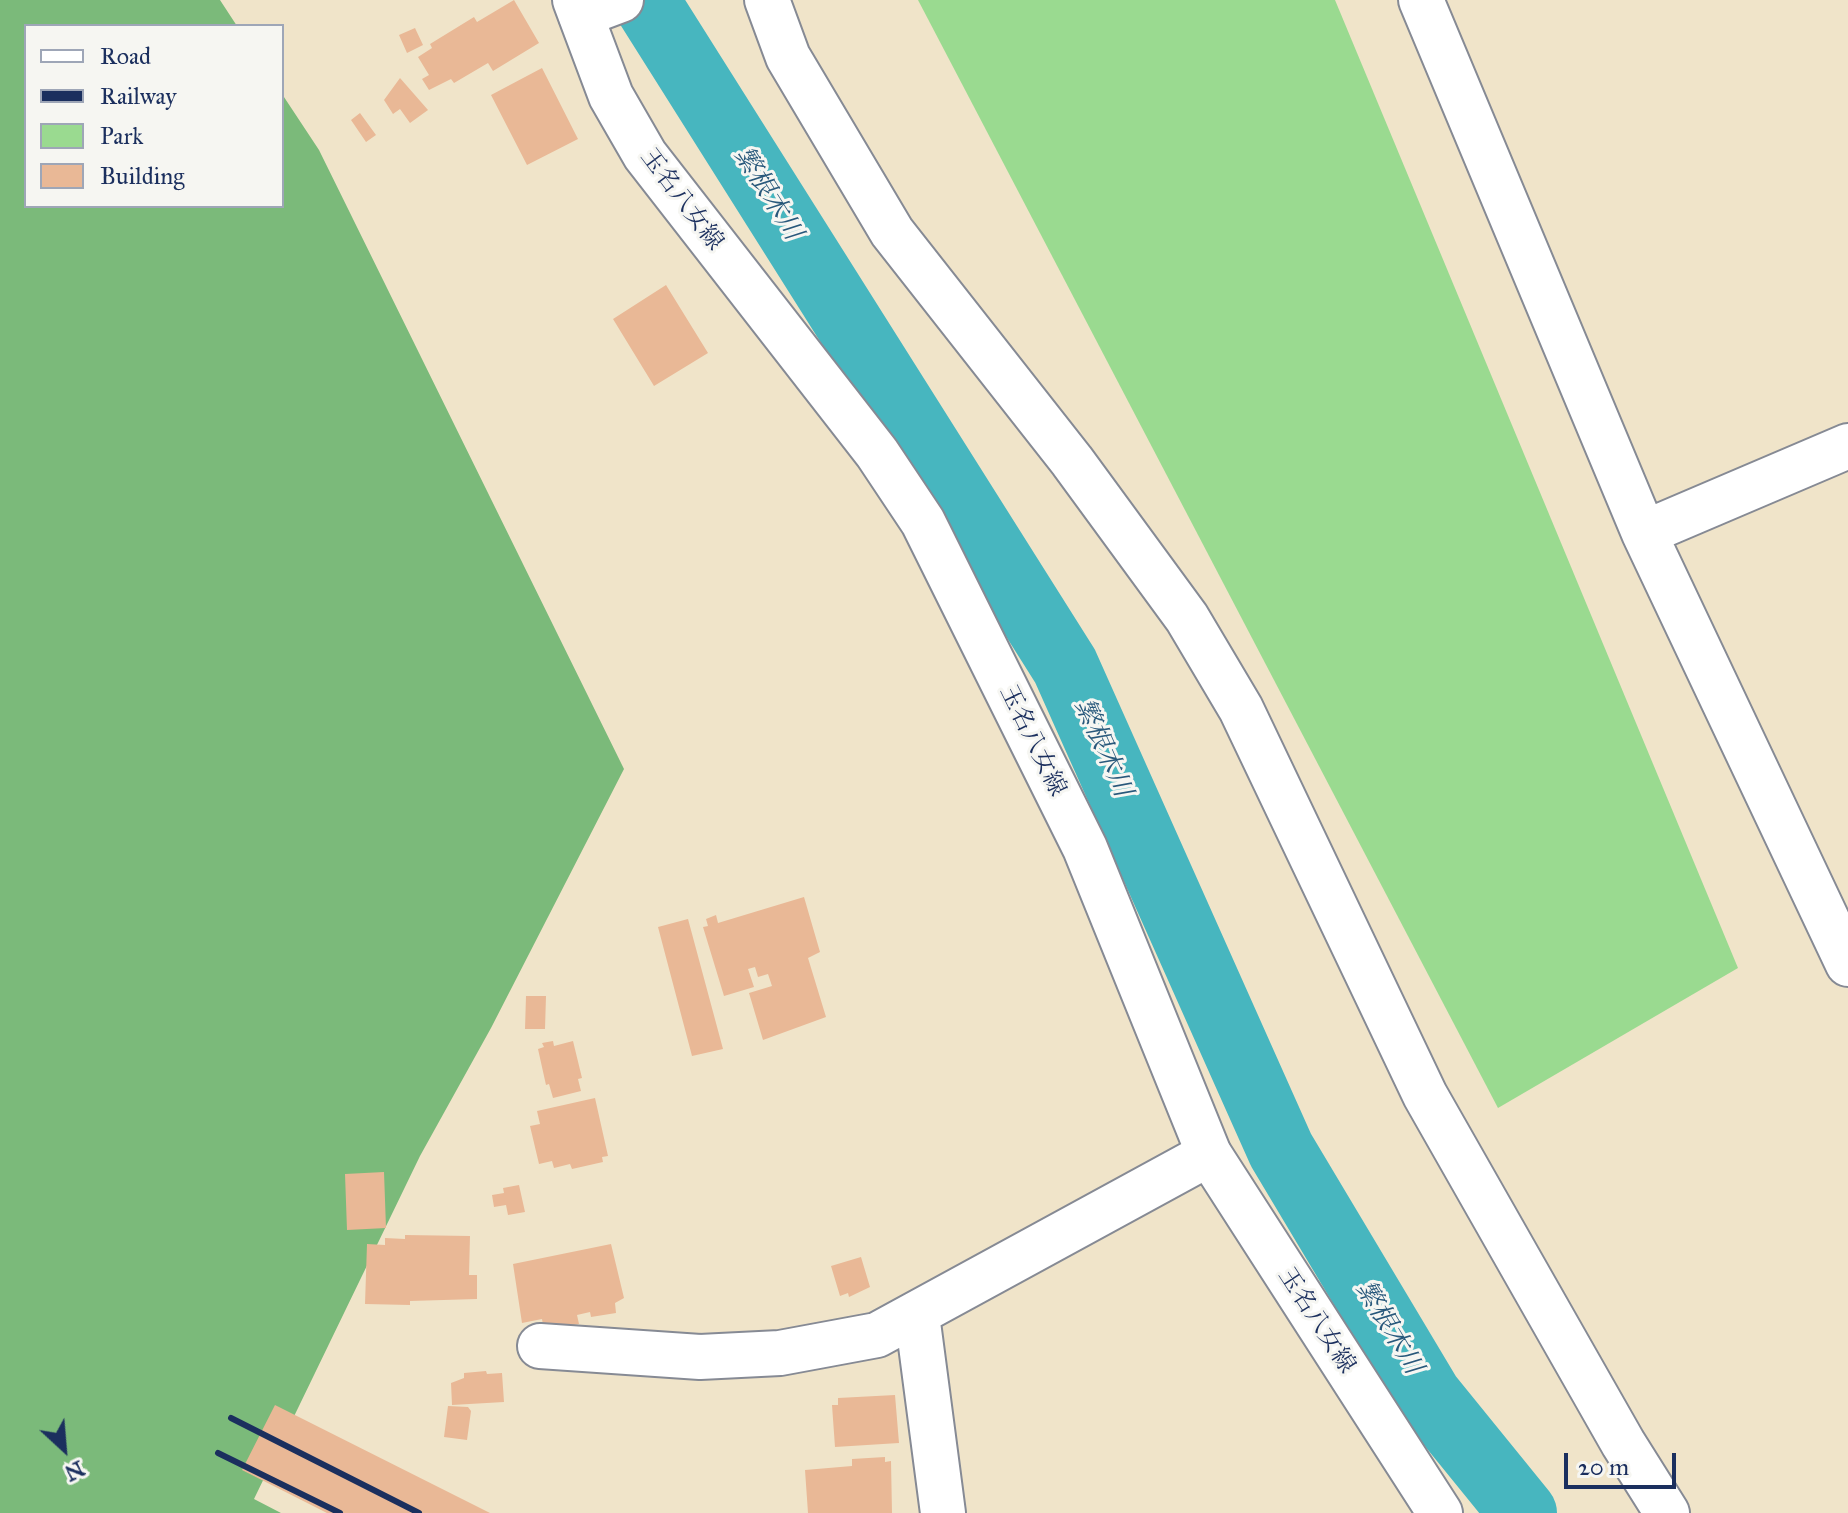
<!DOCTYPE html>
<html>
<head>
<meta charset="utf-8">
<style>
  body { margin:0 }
  #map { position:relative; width:1848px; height:1513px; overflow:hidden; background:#f0e4c9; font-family:"IM FELL Great Primer",serif }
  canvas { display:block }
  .legend { position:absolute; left:24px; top:24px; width:260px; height:184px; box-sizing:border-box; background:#f6f6f2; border:2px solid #9ea6b7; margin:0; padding:10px 14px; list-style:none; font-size:24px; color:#1b2f5e }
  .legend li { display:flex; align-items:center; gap:16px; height:40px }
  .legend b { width:40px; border:2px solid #9ea6b7 }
  .north { position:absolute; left:24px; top:1409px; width:80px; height:80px; -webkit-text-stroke:6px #f6f6f2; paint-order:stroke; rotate:154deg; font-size:22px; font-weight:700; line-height:32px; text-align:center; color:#1b2f5e }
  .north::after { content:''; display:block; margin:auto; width:28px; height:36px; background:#1b2f5e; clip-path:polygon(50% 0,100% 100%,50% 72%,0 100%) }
  .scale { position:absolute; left:1564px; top:1453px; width:112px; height:36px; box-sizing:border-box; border:4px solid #1b2f5e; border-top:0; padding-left:10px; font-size:24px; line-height:28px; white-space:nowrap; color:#1b2f5e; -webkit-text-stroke:6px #f6f6f2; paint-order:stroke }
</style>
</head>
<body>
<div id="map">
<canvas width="1848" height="1513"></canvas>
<ul class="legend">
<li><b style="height:10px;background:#fff"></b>Road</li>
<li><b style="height:10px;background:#1b2f5e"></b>Railway</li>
<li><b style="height:22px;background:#9ada90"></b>Park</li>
<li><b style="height:22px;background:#e9b896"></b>Building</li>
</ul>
<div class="north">N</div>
<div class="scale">20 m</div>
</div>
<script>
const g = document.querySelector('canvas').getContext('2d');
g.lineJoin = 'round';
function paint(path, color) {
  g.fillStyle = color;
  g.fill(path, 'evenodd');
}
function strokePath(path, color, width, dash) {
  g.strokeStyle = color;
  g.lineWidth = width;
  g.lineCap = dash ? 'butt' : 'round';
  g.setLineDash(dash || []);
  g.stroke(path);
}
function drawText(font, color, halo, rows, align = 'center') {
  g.font = font + ' "IM FELL Great Primer","Noto Serif JP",serif';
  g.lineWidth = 6;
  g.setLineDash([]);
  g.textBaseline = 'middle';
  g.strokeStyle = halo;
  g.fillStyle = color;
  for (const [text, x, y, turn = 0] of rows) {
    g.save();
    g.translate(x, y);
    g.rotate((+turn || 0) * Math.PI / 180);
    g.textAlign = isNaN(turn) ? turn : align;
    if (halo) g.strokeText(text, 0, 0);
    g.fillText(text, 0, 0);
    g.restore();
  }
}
const green = new Path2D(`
  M 918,0 L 1335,0 L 1738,968 L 1498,1108 Z`);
const forest = new Path2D(`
  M 0,0 L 220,0 L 237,26 L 26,26 L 26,206 L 282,206 L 282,94 L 319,150 L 624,769 L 491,1028 L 420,1156 L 254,1499 L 281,1513 L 0,1513 Z`);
const river = new Path2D(`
  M 645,0 L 1065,666 L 1281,1150 L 1428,1396 L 1523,1513`);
const building = new Path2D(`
  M 514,0 L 539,43 L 493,71 L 488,63 L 454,83 L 451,79 L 429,90 L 422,79 L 429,75 L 418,57 L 432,48 L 430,44 L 474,17 L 477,22 Z
  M 415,28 L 423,45 L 407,53 L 399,35 Z
  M 542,68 L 578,139 L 527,165 L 491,95 Z
  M 400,78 L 428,110 L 410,123 L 400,109 L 393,114 L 384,100 Z
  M 360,113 L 376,135 L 366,142 L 351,120 Z
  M 666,285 L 708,353 L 654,386 L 613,319 Z
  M 804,897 L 820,952 L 808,958 L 826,1017 L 763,1040 L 749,993 L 772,986 L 768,974 L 758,977 L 755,967 L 748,969 L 754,987 L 724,996 L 703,927 L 708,926 L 706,919 L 716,915 L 718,923 Z
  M 688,919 L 723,1049 L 692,1056 L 658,927 Z
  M 526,996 L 546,996 L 545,1029 L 525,1029 Z
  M 553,1041 L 554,1046 L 573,1041 L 582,1078 L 578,1079 L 581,1091 L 553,1098 L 549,1084 L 546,1085 L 538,1049 L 544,1047 L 542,1043 Z
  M 595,1098 L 608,1156 L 602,1157 L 603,1162 L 572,1169 L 570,1164 L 554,1168 L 552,1161 L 539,1164 L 530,1126 L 540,1124 L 537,1111 Z
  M 384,1172 L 386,1228 L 347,1230 L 345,1174 Z
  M 519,1185 L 525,1212 L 508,1215 L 506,1205 L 494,1207 L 492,1195 L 504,1193 L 503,1188 Z
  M 405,1235 L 470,1236 L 469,1275 L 477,1275 L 477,1299 L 410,1301 L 410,1305 L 365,1304 L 367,1244 L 385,1245 L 385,1238 L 405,1239 Z
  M 611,1244 L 624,1298 L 615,1303 L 616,1313 L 591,1317 L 590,1312 L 577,1315 L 579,1324 L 555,1328 L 554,1323 L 543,1325 L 542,1319 L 522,1323 L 513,1264 Z
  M 861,1257 L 870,1287 L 849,1297 L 848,1293 L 840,1296 L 831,1266 Z
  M 486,1371 L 487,1374 L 502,1373 L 504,1402 L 452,1405 L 451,1383 L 464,1378 L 464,1373 Z
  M 895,1395 L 899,1443 L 835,1447 L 832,1405 L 838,1405 L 838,1398 Z
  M 275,1405 L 490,1513 L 327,1513 L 242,1470 Z
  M 448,1406 L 468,1407 L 471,1411 L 467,1440 L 444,1437 Z
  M 885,1457 L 885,1462 L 891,1461 L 892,1513 L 808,1513 L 805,1470 L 852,1466 L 852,1459 Z`);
const minor = new Path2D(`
  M 767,0 L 788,57 L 892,232 L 1072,461 L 1187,618 L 1241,709 L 1425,1095 L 1623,1443 L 1667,1513
  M 1421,0 L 1644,533 L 1848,964
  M 581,15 L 621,0
  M 1644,533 L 1848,446
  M 917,1315 L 943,1513
  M 540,1346 L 700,1357 L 780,1353 L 877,1335 L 1209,1154`);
const major = new Path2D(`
  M 575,0 L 611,96 L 645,155 L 877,453 L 923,522 L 1085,848 L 1209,1154 L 1440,1513`);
const rail = new Path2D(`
  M 231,1418 L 419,1513
  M 218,1453 L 340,1513`);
const streetNames = [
  ["玉名八女線",681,200,53],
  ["玉名八女線",1032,741,64],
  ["玉名八女線",1316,1321,57]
];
const waterNames = [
  ["繁根木川",767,194,58],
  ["繁根木川",1102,748,66],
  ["繁根木川",1388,1328,59]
];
paint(green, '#9ada90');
paint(forest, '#7bba7a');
strokePath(river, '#47b6bf', 68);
paint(building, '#e9b896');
strokePath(minor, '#868a94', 48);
strokePath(major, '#868a94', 48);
strokePath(minor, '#fff', 44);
strokePath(major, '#fff', 44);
strokePath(rail, '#1b2f5e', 6);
drawText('24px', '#1b2f5e', '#f6f6f2', streetNames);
drawText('italic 26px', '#28587b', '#f6f6f2', waterNames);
</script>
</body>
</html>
